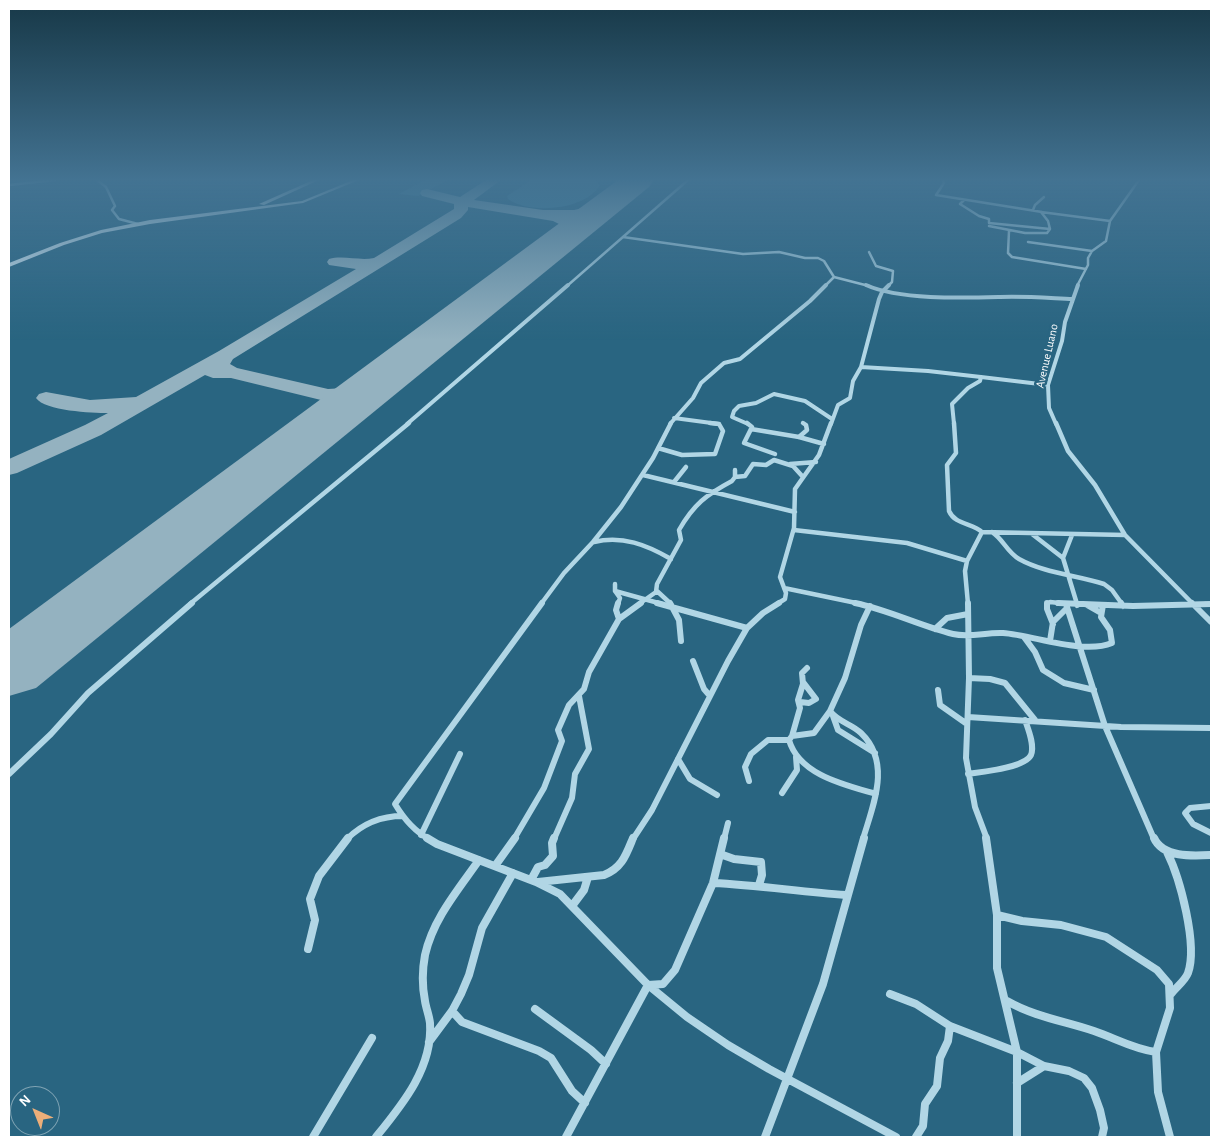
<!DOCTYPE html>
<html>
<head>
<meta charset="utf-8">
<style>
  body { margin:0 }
  #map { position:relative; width:1220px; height:1146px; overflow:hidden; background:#296581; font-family:"Alegreya Sans",sans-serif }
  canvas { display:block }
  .frame { position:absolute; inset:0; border:10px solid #fff; pointer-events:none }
  .north { position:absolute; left:10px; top:1086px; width:50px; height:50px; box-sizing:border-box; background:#296581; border:1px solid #7fa3b3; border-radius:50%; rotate:316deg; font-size:14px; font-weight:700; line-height:20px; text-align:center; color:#fff }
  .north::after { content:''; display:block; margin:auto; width:18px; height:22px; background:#ecae79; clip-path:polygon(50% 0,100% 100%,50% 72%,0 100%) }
</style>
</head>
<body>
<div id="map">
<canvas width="1220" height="1146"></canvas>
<div class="frame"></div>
<div class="north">N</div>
</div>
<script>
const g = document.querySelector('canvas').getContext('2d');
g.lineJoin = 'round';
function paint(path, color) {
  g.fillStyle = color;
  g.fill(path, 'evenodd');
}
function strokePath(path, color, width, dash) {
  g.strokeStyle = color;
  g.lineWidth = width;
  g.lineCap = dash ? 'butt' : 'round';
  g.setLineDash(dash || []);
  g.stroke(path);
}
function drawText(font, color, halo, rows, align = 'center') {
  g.font = font + ' "Alegreya Sans",sans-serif';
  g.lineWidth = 5;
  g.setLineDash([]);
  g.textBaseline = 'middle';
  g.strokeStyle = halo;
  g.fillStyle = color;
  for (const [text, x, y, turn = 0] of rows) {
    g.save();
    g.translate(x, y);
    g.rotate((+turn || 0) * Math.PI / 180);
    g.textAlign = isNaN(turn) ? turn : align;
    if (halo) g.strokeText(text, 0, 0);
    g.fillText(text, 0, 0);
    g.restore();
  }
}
const green = new Path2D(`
  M 425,180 L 448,180 L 418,196 L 399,194 Z
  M 531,180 L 594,180 L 600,185 C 586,210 530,215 508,199 L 507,196 Z`);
const taxiway = new Path2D(`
  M 486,180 L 501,180 L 474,200 L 543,210 L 574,210 L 601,204 L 608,208 L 606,211 L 570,218 L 577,230 L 572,238 L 562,238 L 560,235 L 563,230 L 561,225 L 553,221 L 468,207 L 468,210 L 461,218 L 233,359 L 230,364 L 237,368 L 328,389 L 344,388 L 371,381 L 378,383 L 381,387 L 378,391 L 346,400 L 349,403 L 347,414 L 344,419 L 336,420 L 328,419 L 325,414 L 327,405 L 321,400 L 231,378 L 213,378 L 205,375 L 101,435 L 17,473 L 9,475 L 9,459 L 85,425 L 108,413 C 92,413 45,411 36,398 L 39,394 L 46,392 L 90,400 L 136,397 L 219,351 L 356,269 L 329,265 L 327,262 L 329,259 C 343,255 359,261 374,258 L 454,209 L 454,204 L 422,196 L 420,193 L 422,190 L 427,189 L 460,197 Z
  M 615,180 L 631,181 L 633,184 L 628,195 L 618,195 L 616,192 L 619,185 Z`);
const runway = new Path2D(`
  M 618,180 L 654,180 L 649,187 L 36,688 L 9,696 L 9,629 Z`);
const streetFar4 = new Path2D(`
  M 97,180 L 106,187 L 115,206 L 112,210 L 119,219 L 138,224
  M 943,180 L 944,183 L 936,195 L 1042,212
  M 9,185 L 55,180
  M 964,200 L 960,204 L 979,216 L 989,219 L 989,223 L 1050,229 L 1048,221 L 1041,212 L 1110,221
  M 1033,210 L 1035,205 L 1044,197
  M 989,226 L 1025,233 L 1047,233 L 1050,229
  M 1009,231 L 1008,253 L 1012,257 L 1086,269
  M 623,237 L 743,254 L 779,252 L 805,258 L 818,258 L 824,261 L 834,277 L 869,286
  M 1028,242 L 1092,251
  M 869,252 L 876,266 L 893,271 L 892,282 L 888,286
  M 567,286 L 688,180
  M 825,286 L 834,277
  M 1077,286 L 1088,265 L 1088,258 L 1092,251 L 1106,241 L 1110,221 L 1139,180`);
const streetFar3 = new Path2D(`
  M 866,285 C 899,300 963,298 1000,297 C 1024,296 1049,298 1073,299
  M 861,367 L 928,371 L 981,377
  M 674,418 L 719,424
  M 407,424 L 568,285
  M 670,424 L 693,398 L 701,383 L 724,363 L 740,359 L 810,301 L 826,285
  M 748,424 L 732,417 L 734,411 L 739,406 L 756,403 L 774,394 L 805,401 L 832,419
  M 831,424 L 838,405 L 850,398 L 853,381 L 861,367 L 879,299 L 882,292 L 889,285
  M 954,424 L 952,404 L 968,388 L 980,381 L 981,377 L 1048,385
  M 1056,424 L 1049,408 L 1048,385 L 1062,341 L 1065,322 L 1078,285`);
const streetFar2 = new Path2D(`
  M 747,423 L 752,427 L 744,443 L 775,454
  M 954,423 L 956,453 L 947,465 L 949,511 C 955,525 973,523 982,532
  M 1056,423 L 1068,451 L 1095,485 L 1125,535 L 1193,604
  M 751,429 L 799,437 L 824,444
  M 799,437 L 807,430 L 806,425 L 803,423
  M 658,448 L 682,455 L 715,454 L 723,431 L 719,424 L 710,423
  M 790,464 L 816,462
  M 643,475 L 795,512
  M 735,477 L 745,476 L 753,464 L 766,465 L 774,460 L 793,466 L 803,477
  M 674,482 L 686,467
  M 794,530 L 907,543 L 967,561
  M 992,532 C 1003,539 1007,552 1019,559 C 1044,573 1076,575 1104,584 L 1112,590 L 1122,604
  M 1032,534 L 1063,558
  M 1072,535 L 1063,558 L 1077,604
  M 594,542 C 622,535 647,545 671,559
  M 615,584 L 615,591 L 620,598 L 618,604
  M 784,588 L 861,604
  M 615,591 L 662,604
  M 657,591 L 671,604
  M 190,604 L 409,423
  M 541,604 L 564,573 L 593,542 L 621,507 L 653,458 L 671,423
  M 639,604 L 656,592 L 657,584 L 681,540 L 679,530 C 694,504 706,495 732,481 L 735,477 L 735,470
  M 777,604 L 785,599 L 786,593 L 780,577 L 794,528 L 795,489 L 819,455 L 831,423
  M 968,604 L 965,571 L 967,561 L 982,532 L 1125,535
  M 1047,604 L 1050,602 L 1069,604
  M 1205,604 L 1211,604`);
const streetFar1 = new Path2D(`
  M 618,603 L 616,610 L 619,619
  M 657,603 L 747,628
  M 670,603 L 679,620 L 681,641
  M 855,603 C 889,610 920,626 953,634 C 970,638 986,632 1003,633 C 1033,635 1083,655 1112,643 L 1110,630 L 1101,617 L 1103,605
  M 968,603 L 969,678 L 966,758 L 975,807 L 987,839
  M 1047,603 L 1047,609 L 1053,624
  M 1058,603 L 1133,606 L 1211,604
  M 1076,603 L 1077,605
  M 1121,603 L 1123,606
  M 1192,603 L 1211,622
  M 1066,604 L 1105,726 L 1154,839
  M 1087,605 L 1101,613
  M 935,629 L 947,618 L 968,614
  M 1024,637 L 1035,652 L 1043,670 L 1064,683 L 1094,690
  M 1050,641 L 1053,622 L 1067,608
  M 693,661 L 704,689 L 710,696
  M 969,678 L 990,679 L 1005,683 L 1035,720
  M 938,690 L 940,705 L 967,724
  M 800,702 L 809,703 L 816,699 L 803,682
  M 830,711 L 814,733 L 792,736 L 789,740 C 799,775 845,785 876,794
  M 833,716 L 838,730 L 875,753
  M 968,717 L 1121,727 L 1211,728
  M 792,736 L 800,708 L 798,700 L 803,684 L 802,673 L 807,668
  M 678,759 L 690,779 L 717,795
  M 9,774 L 51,734 L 88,693 L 192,603
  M 968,774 C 981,772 1025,768 1031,755 C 1035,745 1028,729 1025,720
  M 749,781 L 745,767 L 751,754 L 768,740 L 789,740
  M 782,793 L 797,770 L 796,757
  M 1211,806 L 1190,808 L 1185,813 L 1193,824 L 1211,833
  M 421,835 L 460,754
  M 347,839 C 362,824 381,816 403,816
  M 429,839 C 414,831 404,819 395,804 L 542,603
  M 514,839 L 544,788 L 562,741 L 558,730 L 569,705 L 584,689 L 589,672 L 619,619 L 641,603
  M 554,839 L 572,798 L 575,774 L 589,749 L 579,696
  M 633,839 L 652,810 L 728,661 L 747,628 L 763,613 L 779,603
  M 724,839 L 728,823
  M 863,839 C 873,805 892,763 861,733 C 852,724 838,722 830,711 L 845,678 L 861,625 L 870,606`);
const street = new Path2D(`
  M 427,838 L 437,844 L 536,882 L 560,894 L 648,985 L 687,1017 L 728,1045 L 769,1069 L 896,1137
  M 986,838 L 997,915 L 997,968 L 1017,1052 L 1017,1137
  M 1154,838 C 1163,858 1193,856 1211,855
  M 1167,852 C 1180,878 1198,945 1188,973 C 1185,981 1176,987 1171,994
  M 720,854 L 734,859 L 761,862 L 762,875 L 759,885
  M 495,866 L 515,838
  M 531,880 L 538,867 L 545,865 L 553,856 L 552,843 L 554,838
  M 538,882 L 604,875 C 622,868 626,855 633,838
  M 713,883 C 758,885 801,892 846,895
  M 572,906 L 584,890 L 588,877
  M 997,915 L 1022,921 L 1061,925 L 1106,937 L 1157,970 L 1169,984 L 1170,1008 L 1156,1052 L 1158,1092 L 1170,1137
  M 308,949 L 315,920 L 310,899 L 319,876 L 348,838
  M 890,994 L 916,1004 L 950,1026 L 1017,1052 L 1044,1066 L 1069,1071 L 1084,1078 L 1092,1088 L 1100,1110 L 1104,1128 L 1102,1137
  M 1007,1001 C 1035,1017 1064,1021 1094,1031 C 1115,1038 1133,1049 1156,1052
  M 535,1009 L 591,1050 L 606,1064
  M 452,1011 L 462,1022 L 539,1051 L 551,1058 L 572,1091 L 585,1103
  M 429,1042 L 452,1011 L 461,994 L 469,975 L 482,928 L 513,873
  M 1017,1083 L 1044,1066
  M 313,1137 L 372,1038
  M 376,1137 C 402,1105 433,1068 430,1023 C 429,1015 426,1008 425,1001 C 422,986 422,971 425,955 C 433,919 458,890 479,860
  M 566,1137 L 648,985 L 663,984 L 675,970 L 713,883 L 724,838
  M 765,1137 L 823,984 L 864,838
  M 916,1137 L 923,1126 L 925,1104 L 937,1086 L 940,1058 L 948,1041 L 950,1026`);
const secondary = new Path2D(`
  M 313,180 L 319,180 L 264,205 L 259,204 Z
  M 353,180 L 359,180 L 303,203 L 150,224 L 102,233 L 64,245 L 9,267 L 9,263 L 60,243 L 101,230 L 150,220 L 302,201 Z`);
const farStreetnames = [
  ["Avenue Luano",1047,356,-77]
];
paint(green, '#3e809e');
paint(taxiway, '#94b2c0');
paint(runway, '#94b2c0');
strokePath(streetFar4, '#b1d6e5', 2.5);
strokePath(streetFar3, '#b1d6e5', 4);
strokePath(streetFar2, '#b1d6e5', 4.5);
strokePath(streetFar1, '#b1d6e5', 6);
strokePath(street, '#b1d6e5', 8);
paint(secondary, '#daedf6');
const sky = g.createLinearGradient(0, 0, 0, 340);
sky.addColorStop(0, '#173847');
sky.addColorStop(0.53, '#437392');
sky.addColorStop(1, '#43739200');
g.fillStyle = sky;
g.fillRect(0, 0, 1220, 340);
drawText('12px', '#fff', '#296581', farStreetnames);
</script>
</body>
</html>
